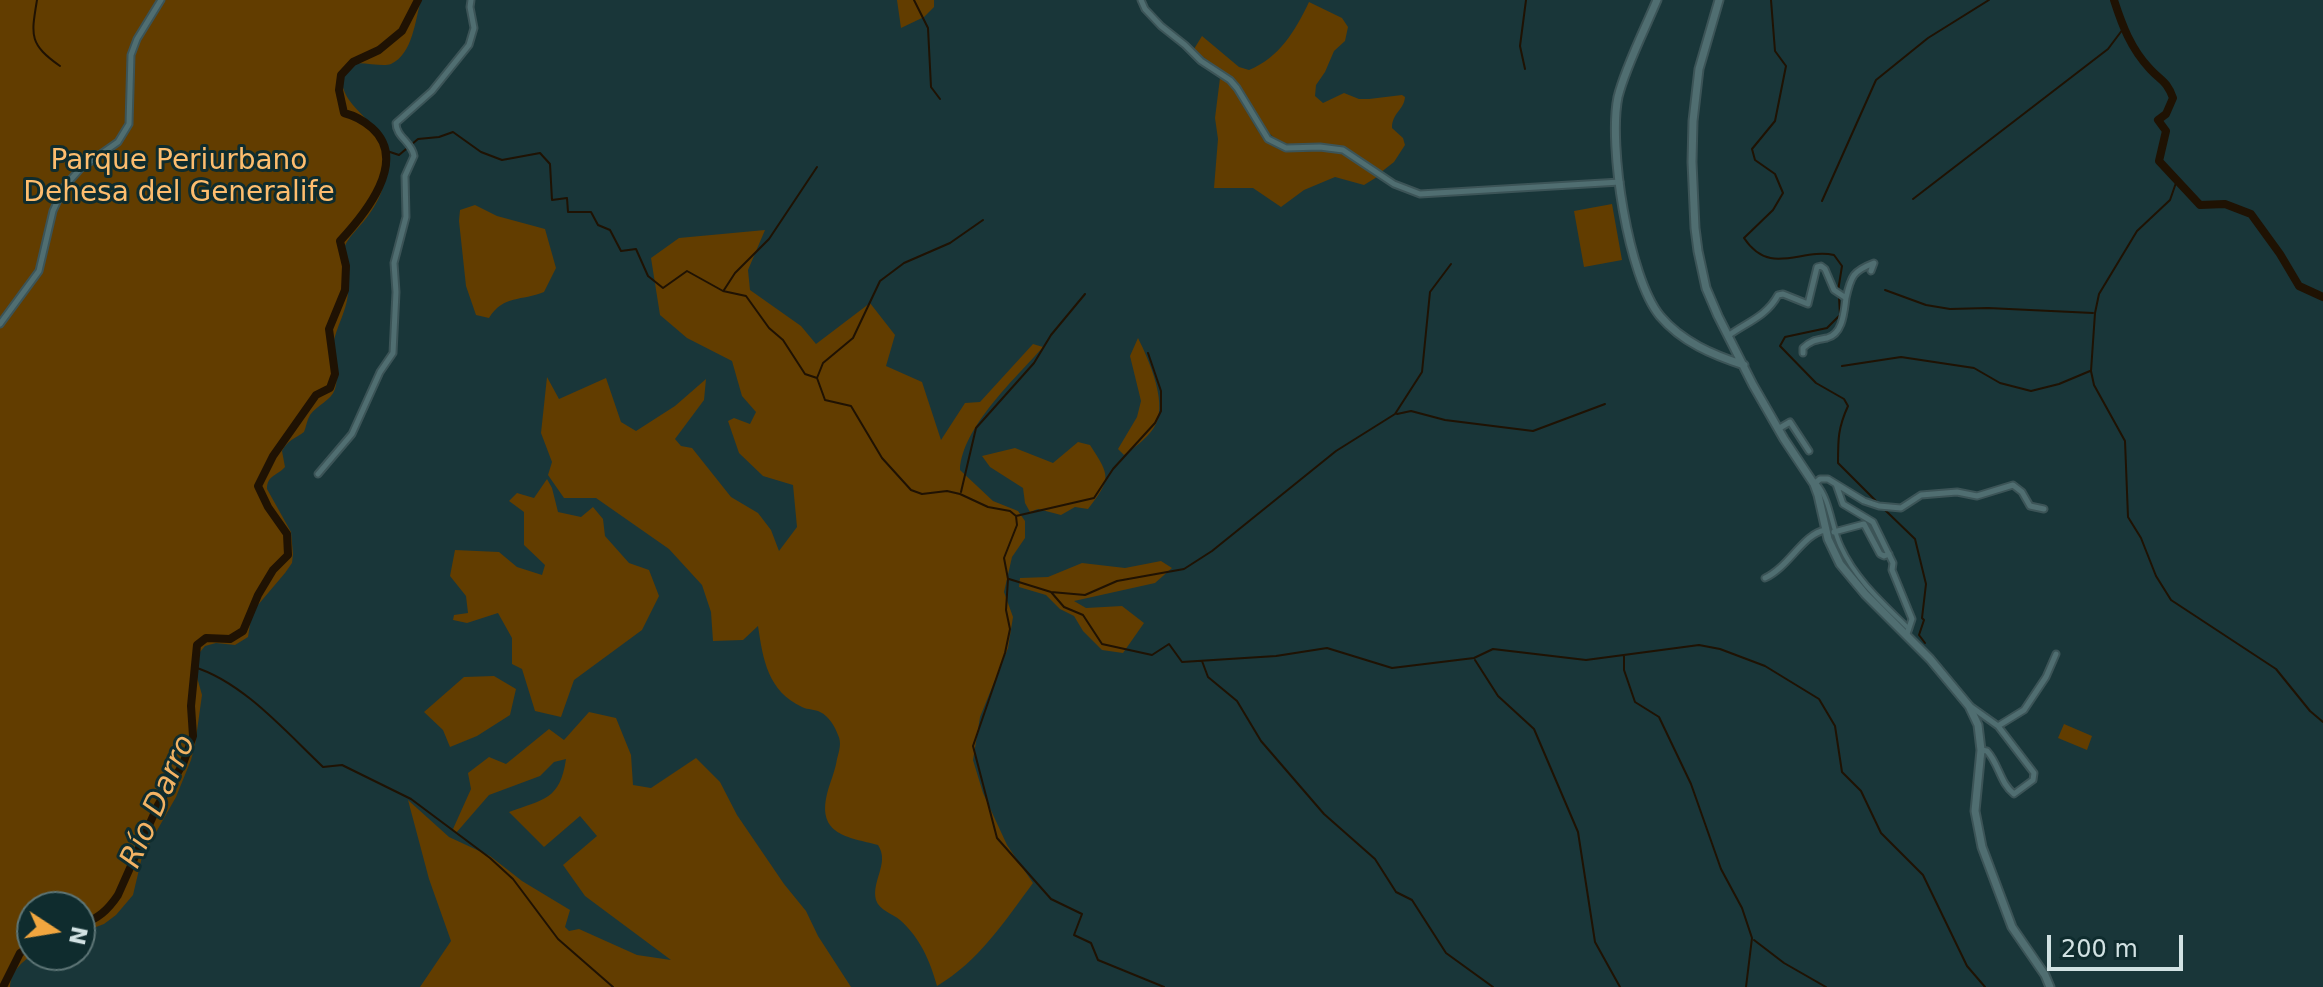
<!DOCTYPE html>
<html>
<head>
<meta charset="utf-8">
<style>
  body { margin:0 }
  #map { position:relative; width:2323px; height:987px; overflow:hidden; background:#193639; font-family:"DejaVu Sans",sans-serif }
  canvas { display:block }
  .north { position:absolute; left:16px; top:891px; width:80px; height:80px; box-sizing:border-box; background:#0f2c2e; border:2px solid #5d7576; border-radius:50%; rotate:102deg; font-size:22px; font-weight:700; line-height:32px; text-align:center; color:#d2e2e3 }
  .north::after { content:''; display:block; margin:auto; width:28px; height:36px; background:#f1a63f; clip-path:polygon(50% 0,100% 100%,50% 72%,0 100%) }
  .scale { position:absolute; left:2047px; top:935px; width:136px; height:36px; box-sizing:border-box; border:4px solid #d2e2e3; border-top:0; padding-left:10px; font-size:24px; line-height:28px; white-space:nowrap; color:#d2e2e3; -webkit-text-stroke:6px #0f2c2e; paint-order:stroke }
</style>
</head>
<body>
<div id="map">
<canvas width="2323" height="987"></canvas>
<div class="north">N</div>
<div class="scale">200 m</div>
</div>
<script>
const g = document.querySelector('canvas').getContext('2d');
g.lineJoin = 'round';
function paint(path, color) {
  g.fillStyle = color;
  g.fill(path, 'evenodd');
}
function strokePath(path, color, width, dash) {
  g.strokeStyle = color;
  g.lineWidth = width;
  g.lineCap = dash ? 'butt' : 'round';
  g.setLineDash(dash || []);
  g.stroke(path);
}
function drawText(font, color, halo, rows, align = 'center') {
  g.font = font + ' "DejaVu Sans",sans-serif';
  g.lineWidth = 6;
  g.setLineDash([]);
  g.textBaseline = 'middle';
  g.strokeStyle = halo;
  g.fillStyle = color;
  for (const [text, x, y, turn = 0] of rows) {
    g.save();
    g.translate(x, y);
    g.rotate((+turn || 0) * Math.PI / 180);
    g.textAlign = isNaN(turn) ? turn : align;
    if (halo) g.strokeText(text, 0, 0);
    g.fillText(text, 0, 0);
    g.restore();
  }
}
const green = new Path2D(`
  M 0,0 L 421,0 C 415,20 413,54 391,64 C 379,69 344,54 342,74 C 338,110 387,122 388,156 C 389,175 381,198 370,213 C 361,227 347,236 342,253 C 339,264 347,276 348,288 C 349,309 335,327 333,347 C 331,361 340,375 335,389 C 331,401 317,405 310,415 C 307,420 306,427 304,432 C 294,439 288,440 282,451 L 285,467 C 277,476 267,475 267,489 L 291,532 L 293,554 L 292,563 L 285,573 L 252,612 L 248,637 L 235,645 L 216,643 L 205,646 L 200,652 L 196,659 L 195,670 L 202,695 L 195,745 L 191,760 L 176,797 L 142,857 L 133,895 L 116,915 L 104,924 L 80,933 L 80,907 L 32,907 L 32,954 C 21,964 11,971 10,987 L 0,987 Z
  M 897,0 L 934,0 L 934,7 L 924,17 L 901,28 Z
  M 1309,2 L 1342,18 L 1348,27 L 1345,41 L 1334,51 L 1325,72 L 1316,85 L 1315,96 L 1323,103 L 1344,93 L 1359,99 L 1369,99 L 1402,95 L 1405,97 C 1404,110 1392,113 1392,128 L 1403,138 L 1405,145 L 1394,162 L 1380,173 C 1361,158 1345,145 1319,144 C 1307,144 1294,147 1282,142 C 1261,133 1254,107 1241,89 C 1230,74 1208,63 1194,49 L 1202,36 L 1239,67 L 1249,70 C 1280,57 1295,31 1309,2 Z
  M 1220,78 C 1247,93 1248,130 1273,146 C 1293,159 1319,146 1341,152 C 1354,155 1366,168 1377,177 L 1364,185 L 1335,177 L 1304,190 L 1281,207 L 1253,188 L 1214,188 L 1218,139 L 1215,118 Z
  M 1612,204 L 1622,260 L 1584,267 L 1574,211 Z
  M 475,205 L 497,216 L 545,229 L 556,268 L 544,292 C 522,301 503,295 489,318 L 476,315 L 466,286 L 459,221 L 460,210 Z
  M 765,230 L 748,270 L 750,290 L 801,326 L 816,344 L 870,303 L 895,335 L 886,366 L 922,382 L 941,440 L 965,403 L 980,402 L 1033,344 L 1043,347 C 1016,378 962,427 960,470 L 993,501 L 1018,511 L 1025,521 L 1025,538 L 1012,557 L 1004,592 L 1013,617 L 1008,648 L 980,717 L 973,760 L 983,793 L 1007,845 L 1033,883 C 1005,921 978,962 937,986 C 930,961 921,939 900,920 C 893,914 879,910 876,900 C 871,881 890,863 878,845 C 848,837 817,835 827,794 C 830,782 835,772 837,759 C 839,751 842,743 838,735 C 835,727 829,716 820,712 C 815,709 808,710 802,707 C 768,691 763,660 758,626 L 743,640 L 713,641 L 711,612 L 702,585 L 669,549 L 596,498 L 564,498 L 548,475 L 552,462 L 541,433 L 547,377 L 559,399 L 606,378 L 621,422 L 636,431 L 675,406 L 706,379 L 704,400 L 675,439 L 681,446 L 692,448 L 731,497 L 758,513 L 771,530 L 779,551 L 797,527 L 793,485 L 763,476 L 739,453 L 728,421 L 734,418 L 750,424 L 756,412 L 742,396 L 732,361 L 687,338 L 660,315 L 651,258 L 679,238 Z
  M 1138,338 C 1149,360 1170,407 1153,429 C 1146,439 1134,448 1124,455 L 1118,449 L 1137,417 L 1141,401 L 1130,356 Z
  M 1078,442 L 1090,445 C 1111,477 1111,479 1088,509 L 1075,507 L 1061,515 L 1038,509 L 1030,512 L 1025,503 L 1023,488 L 990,467 L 982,456 L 1015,448 L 1053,463 Z
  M 547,479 L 552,488 L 558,512 L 581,517 L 593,507 L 603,519 L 605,536 L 629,563 L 649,570 L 659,596 L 642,630 L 574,680 L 561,717 L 535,711 L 522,669 L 512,664 L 512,638 L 498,613 L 467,623 L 453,620 L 454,615 L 468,613 L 466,596 L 450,576 L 455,550 L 499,552 L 517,567 L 542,575 L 545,565 L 524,545 L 524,512 L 509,501 L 517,493 L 534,498 Z
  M 1161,561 L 1172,568 L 1155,583 L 1074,601 L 1086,608 L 1122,606 L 1144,623 L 1123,653 L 1102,650 L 1083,631 L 1074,616 L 1060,609 L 1046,595 L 1019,587 L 1020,578 L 1048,577 L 1082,563 L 1125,568 Z
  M 494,676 L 516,689 L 510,715 L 477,736 L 450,747 L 443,730 L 424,712 L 464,677 Z
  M 589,712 L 616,718 L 631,755 L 633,785 L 651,788 L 696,758 L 720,782 L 737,815 L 784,884 L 806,911 L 818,936 L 851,987 L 420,987 L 451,941 L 429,879 L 408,800 L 449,837 L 490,856 L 522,881 L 570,910 L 565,927 L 569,931 L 579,929 L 637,955 L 671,960 L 585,896 L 563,865 L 597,836 L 580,816 L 544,847 L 509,812 C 544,799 560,800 566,759 L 554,762 L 540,776 L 489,795 L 456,833 L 453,829 L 471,789 L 468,773 L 489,757 L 506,764 L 549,729 L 564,740 Z
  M 2064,724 L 2092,736 L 2087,750 L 2058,738 Z`);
const stream = new Path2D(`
  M 37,0 C 31,36 29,44 60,66
  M 914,0 L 928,28 L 931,87 L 940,99
  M 1771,0 L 1775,51 L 1786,66 L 1775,121 L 1752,149 L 1755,160 L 1775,174 L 1783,193 L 1773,210 L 1744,238 C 1770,277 1800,248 1834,255 L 1842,266 L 1838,291
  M 1525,69 L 1520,46 L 1526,0
  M 387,151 L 399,155 L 418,139 L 439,137 L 453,132 L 481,152 L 502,160 L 540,153 L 550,164 L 552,200 L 567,198 L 568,212 L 591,212 L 598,225 L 610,230 L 621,251 L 636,249 L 648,276 L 663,288 L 687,271 L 723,291 L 746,296 L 769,328 L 783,340 L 805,374 L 817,378 L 825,400 L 851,406 L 882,458 L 911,490 L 922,494 L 947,491 L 960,494 L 988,507 L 1010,511 L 1016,516 L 1017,525 L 1004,558 L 1008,579 L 1006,610 L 1010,629 L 1005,653 L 973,746 L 997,838 L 1051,899 L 1082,914 L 1074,935 L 1091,943 L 1098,960 L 1164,987
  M 2177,180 L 2170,200 L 2137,231 L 2099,294 L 2095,313 L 2091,371 L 2094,385 L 2125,441 L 2128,517 L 2141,538 L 2156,576 L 2171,600 L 2276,669 L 2310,711 L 2323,722
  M 1913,199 L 2108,49 L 2123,29
  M 1822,201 L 1876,80 L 1928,38 L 1989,0
  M 724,290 L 735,273 L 769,239 L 817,167
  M 1885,290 L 1926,305 L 1950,309 L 1988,308 L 2093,313
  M 1839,297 L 1840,315 L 1827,328 L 1785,337 L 1780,346 L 1816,383 L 1844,399 L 1848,406 C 1838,428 1838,439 1838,463 L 1878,503
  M 1842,366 L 1901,357 L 1974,368 L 2000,383 L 2031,391 L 2059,384 L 2090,371
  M 817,378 L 823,363 L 853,338 L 880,281 L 904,263 L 950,243 L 983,220
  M 1397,414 L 1411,411 L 1445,420 L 1533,431 L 1605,404
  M 961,492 L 976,428 L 1034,363 L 1051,335 L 1085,294
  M 1885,510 L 1915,539 L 1926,584 L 1922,618 L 1924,620 L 1919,635 L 1925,643
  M 1016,516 L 1094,498 L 1113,469 L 1155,423 L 1161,411 L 1161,391 L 1148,353
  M 1009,579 L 1051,592 L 1085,595 L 1117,581 L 1184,569 L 1212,551 L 1336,451 L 1395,414 L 1422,372 L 1430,292 L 1451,264
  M 1051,592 L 1064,607 L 1083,615 L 1102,644 L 1152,655 L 1169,644 L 1182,662 L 1276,656 L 1327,648 L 1392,668 L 1474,658 L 1493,649 L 1586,660 L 1699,645 L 1720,649 L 1765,666 L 1819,699 L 1835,726 L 1842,772 L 1861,791 L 1881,833 L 1923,875 L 1967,966 L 1985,987
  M 1624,656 L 1624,670 L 1635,702 L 1659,717 L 1691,784 L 1721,869 L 1742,908 L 1752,938 L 1746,987
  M 1475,660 L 1498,696 L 1534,729 L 1578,832 L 1595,942 L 1620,987
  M 1202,661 L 1208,677 L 1237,701 L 1261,741 L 1324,814 L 1375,859 L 1396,892 L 1412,900 L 1446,953 L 1493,987
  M 194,667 C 243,682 286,732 323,767 L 342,765 L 411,799 L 490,858 L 513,879 L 558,939 L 613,987
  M 1754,940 L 1784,963 L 1826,987`);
const river = new Path2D(`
  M 2114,0 C 2122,25 2131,49 2150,69 C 2161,81 2167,81 2173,98 L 2166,114 L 2158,120 L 2166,131 L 2159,161 L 2200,205 L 2225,204 L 2251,214 L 2280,254 L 2299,286 L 2323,297
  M 80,925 C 98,919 108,910 118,895 L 158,805 L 183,764 L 193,736 L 191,706 L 197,645 L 206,638 L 230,639 L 243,631 L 258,595 L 273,570 L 288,555 L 287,534 L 268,507 L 258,486 L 273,456 L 316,395 L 330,388 L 335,374 L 329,329 L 345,290 L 346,266 L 340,241 C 365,214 409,161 372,128 C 363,120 356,116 344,113 L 339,90 L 341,75 L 353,62 L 379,50 L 402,31 L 418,0
  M 3,987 L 20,953 L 32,945`);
const pedestrian = new Path2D(`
  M 1816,483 C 1831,500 1831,527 1841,547 C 1856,580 1884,604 1909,629`);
const minor = new Path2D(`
  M 1141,0 L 1145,9 L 1161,26 L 1185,45 L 1201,61 L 1230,80 L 1237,88 L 1268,139 L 1286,148 L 1320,147 L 1343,150 L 1394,184 L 1420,194 L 1620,182
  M 1846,298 C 1851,276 1853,271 1874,263 L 1871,271
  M 0,324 L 39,271 L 53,211 L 64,187 L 81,168 L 118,142 L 129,124 L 131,55 L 137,39 L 161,0
  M 1728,336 C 1747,322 1766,317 1778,295 L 1783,294 L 1808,304 L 1817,267 L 1821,266 L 1825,269 L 1834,290 L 1846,298 C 1844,312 1843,334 1827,338 C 1817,340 1811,340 1803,348 L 1803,353
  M 1778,429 L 1790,422 L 1809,451
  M 318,474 L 352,434 L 380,372 L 393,353 L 396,292 L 394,263 L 406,217 L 405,176 L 414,156 C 412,142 396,137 396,123 L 432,91 L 469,45 L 474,28 L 470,7 L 471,0
  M 1814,484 L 1820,479 L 1828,479 L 1864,501 L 1879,506 L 1901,508 L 1921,495 L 1957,492 L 1977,496 L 2013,485 L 2022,492 L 2030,506 L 2044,509
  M 1836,484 L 1843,504 L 1873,522 L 1893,563 L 1892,570 L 1912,619 L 1907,634
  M 1864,524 L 1880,554 L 1884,556 L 1889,554
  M 1834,532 L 1864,524
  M 1765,578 C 1789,567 1803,534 1825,530
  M 1970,706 L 1998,726 L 2034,773 L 2033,780 L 2014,794 C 2000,783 1999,764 1987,751 L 1981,750
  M 1998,726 L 2024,710 L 2046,677 L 2056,654`);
const secondary = new Path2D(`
  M 1657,0 C 1645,29 1625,68 1618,97 C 1608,145 1628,277 1660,316 C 1682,342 1713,355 1744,365
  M 1719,0 L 1699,69 L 1693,121 L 1692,162 L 1695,228 L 1698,251 L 1706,288 L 1718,316 L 1753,385 L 1784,439 L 1814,484 L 1818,495 L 1828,539 L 1840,564 L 1865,594 L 1930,659 L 1969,706 L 1978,725 L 1981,750 L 1975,811 L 1982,847 L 2012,927 L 2045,975 L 2050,987`);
const parkNames = [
  ["Parque Periurbano",179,162],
  ["Dehesa del Generalife",179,194]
];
const waterNames = [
  ["Río Darro",159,802,-66]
];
paint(green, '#623d00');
strokePath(stream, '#1f1203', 2);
strokePath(river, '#1f1203', 8);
strokePath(pedestrian, '#3c5457', 8);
strokePath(minor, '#3c5457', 9);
strokePath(secondary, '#3c5457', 11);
strokePath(pedestrian, '#506e71', 4);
strokePath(minor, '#506e71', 5);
strokePath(secondary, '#506e71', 7);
drawText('28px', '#fdbd6e', '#0f2c2e', parkNames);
drawText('italic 30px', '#f3b364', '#0f2c2e', waterNames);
</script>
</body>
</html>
